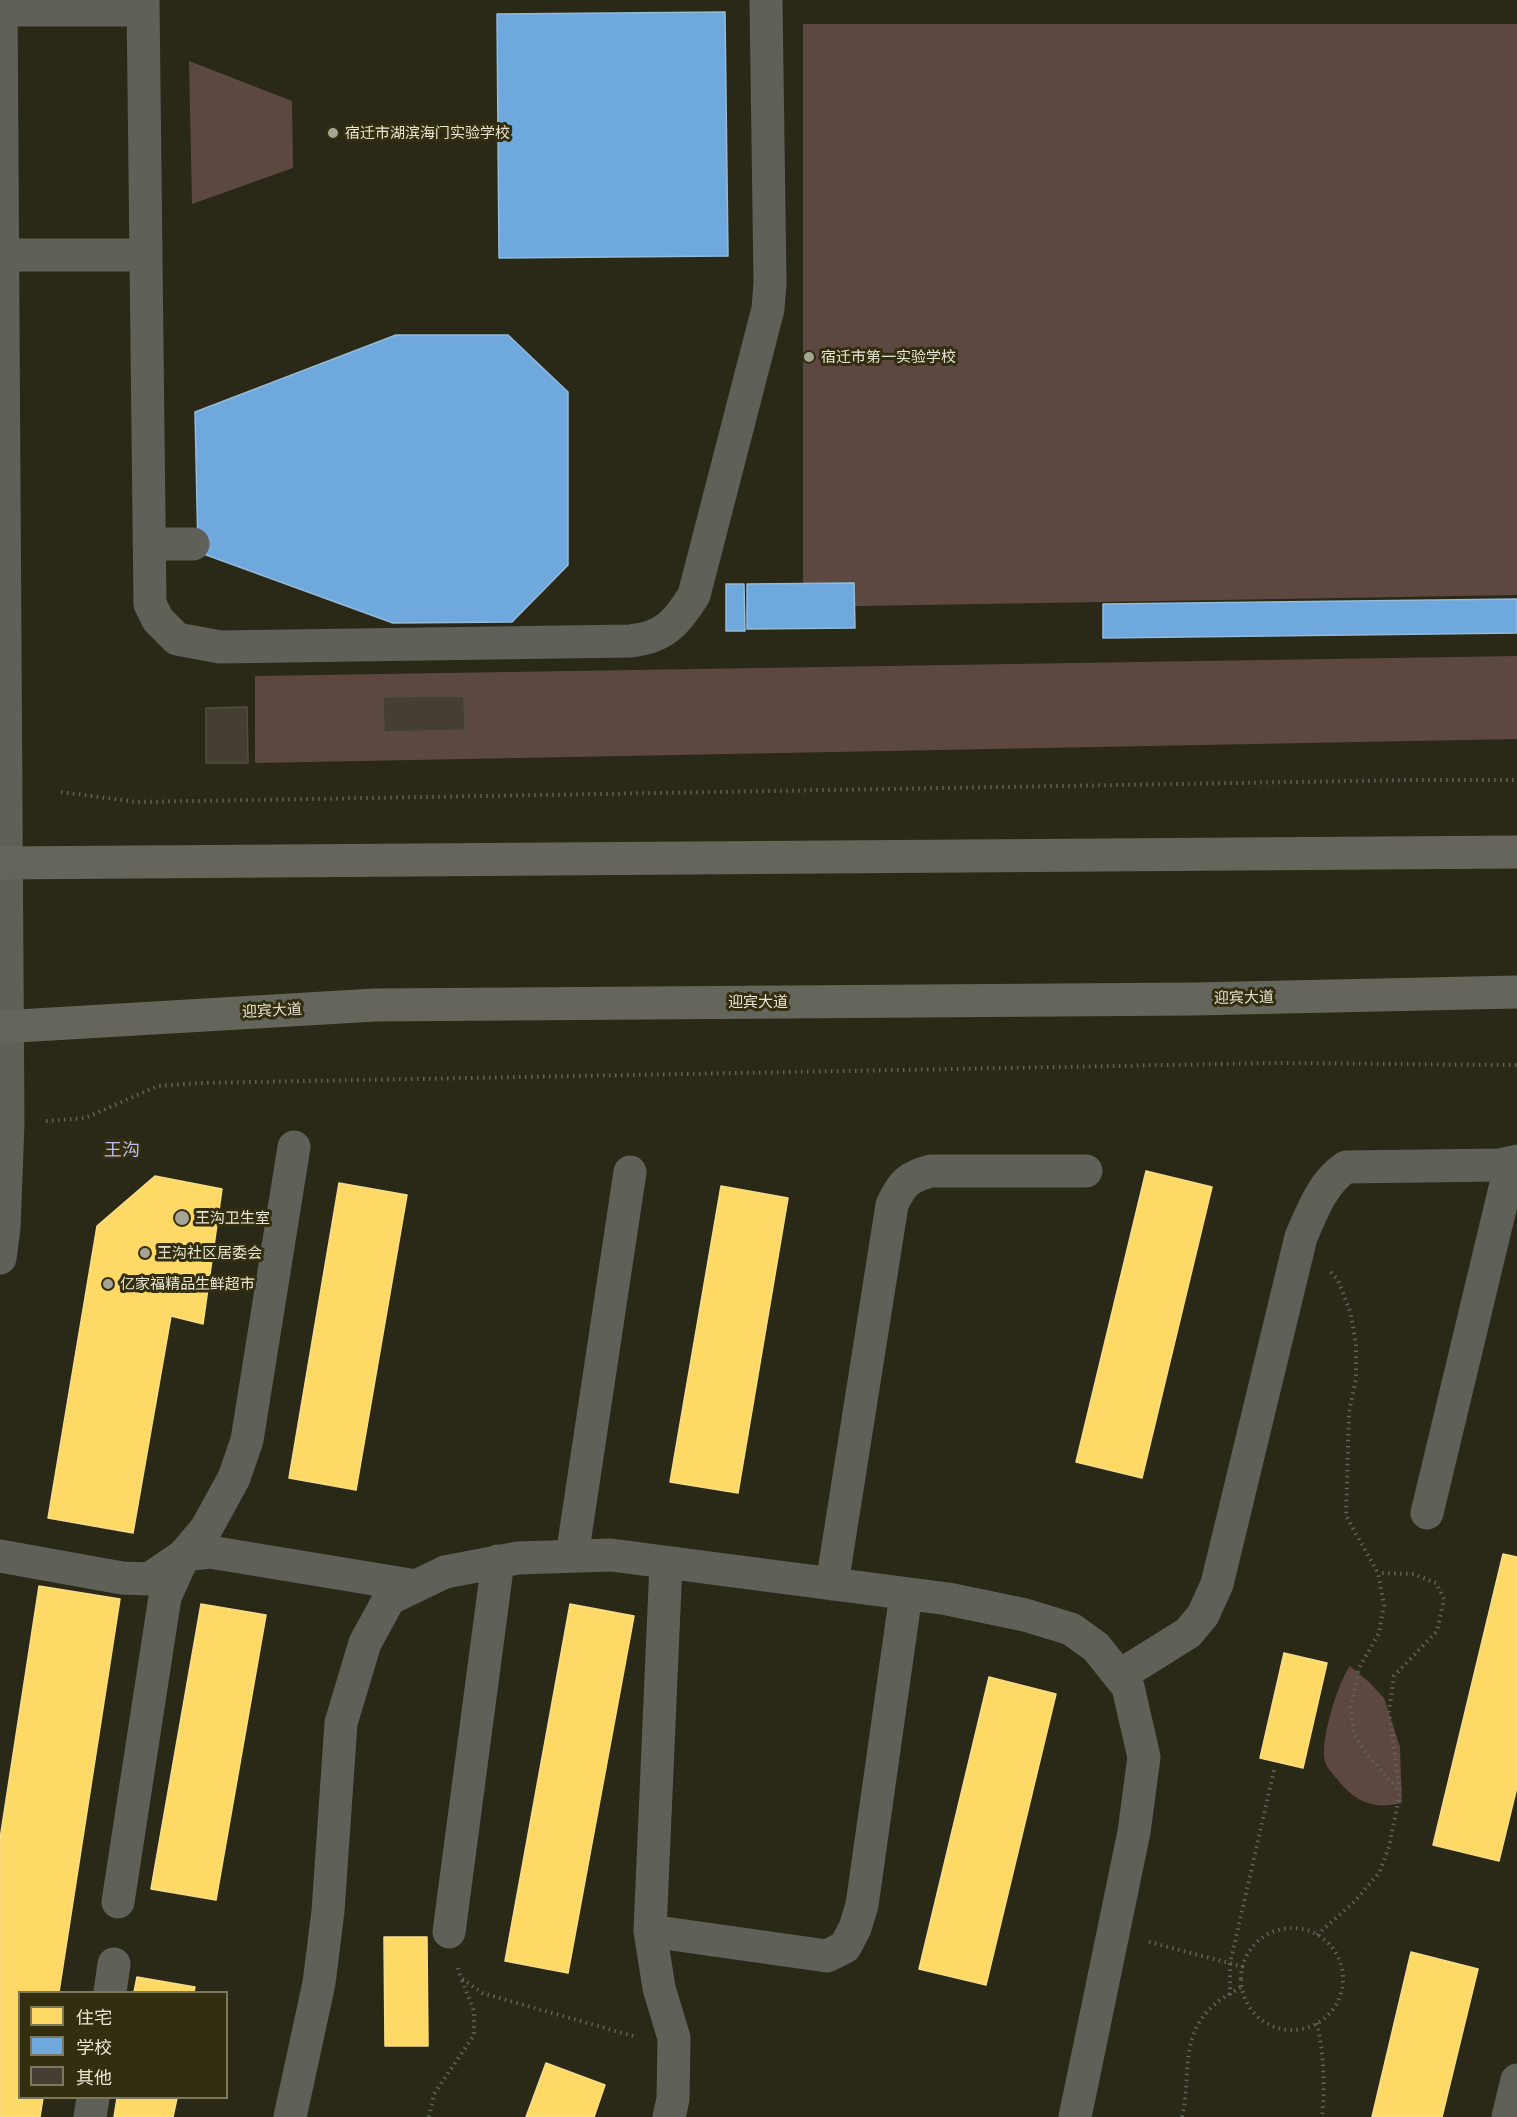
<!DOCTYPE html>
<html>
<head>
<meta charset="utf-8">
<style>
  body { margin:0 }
  #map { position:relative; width:1517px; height:2117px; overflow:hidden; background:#2a2817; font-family:Quicksand,"Noto Sans SC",sans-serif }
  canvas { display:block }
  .legend { position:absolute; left:18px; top:1991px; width:210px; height:108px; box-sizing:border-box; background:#322e0f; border:2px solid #7b785e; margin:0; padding:8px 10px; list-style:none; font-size:18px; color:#e8e6d4 }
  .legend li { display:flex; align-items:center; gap:12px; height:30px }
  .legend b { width:30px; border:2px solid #7b785e }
</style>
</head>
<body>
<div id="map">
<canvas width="1517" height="2117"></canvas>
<ul class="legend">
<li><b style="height:16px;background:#ffd966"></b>住宅</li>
<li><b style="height:16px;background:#6fa8dc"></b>学校</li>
<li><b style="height:16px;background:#443f32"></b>其他</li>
</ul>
</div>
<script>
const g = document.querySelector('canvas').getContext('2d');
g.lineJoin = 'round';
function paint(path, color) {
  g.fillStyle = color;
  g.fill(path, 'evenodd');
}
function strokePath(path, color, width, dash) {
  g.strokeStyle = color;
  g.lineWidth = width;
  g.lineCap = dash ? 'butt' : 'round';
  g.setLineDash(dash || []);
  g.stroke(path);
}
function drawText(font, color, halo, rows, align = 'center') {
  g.font = font + ' Quicksand,"Noto Sans SC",sans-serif';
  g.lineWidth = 6;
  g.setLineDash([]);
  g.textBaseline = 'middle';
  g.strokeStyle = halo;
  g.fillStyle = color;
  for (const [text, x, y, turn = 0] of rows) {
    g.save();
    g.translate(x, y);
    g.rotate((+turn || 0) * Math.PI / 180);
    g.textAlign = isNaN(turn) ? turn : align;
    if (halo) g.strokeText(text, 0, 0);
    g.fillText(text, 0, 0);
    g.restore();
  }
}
const green = new Path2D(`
  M 803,24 L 1517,24 L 1517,595 L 803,607 Z
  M 189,61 L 292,101 L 293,168 L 192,204 Z
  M 1517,656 L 1517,739 L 255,763 L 255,676 Z
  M 1350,1666 L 1369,1682 L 1384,1698 L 1400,1747 L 1402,1803 C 1373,1810 1355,1802 1337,1779 C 1334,1775 1328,1769 1326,1764 C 1318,1746 1338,1682 1350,1666 Z`);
const homes = new Path2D(`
  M 1146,1171 L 1212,1187 L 1142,1478 L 1076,1462 Z
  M 155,1176 L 222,1189 L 203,1324 L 171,1316 L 133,1533 L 48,1518 L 97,1226 Z
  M 339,1183 L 407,1195 L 356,1490 L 289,1478 Z
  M 721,1186 L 788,1198 L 738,1493 L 670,1482 Z
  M 1503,1554 L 1517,1557 L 1517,1787 L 1499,1861 L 1433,1845 Z
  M 39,1586 L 120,1599 L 59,1992 L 20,1992 L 20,2098 L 43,2098 L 40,2117 L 0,2117 L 0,1839 Z
  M 201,1604 L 266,1615 L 216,1900 L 151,1889 Z
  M 570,1604 L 634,1616 L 568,1973 L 505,1961 Z
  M 1284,1653 L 1327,1663 L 1303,1768 L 1260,1758 Z
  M 989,1677 L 1056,1694 L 986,1985 L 919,1969 Z
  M 384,1937 L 427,1937 L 428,2046 L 385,2046 Z
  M 1411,1952 L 1478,1969 L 1442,2117 L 1372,2117 Z
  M 137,1977 L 195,1987 L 194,1992 L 134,1992 Z
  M 546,2063 L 605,2085 L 594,2117 L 526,2117 Z
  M 117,2098 L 177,2098 L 173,2117 L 114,2117 Z`);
const schools = new Path2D(`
  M 725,12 L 728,256 L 499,258 L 497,14 Z
  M 396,335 L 508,335 L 568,392 L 568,565 L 512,622 L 393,623 L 198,552 L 195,412 Z
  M 854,583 L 855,628 L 747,629 L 747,584 Z
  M 726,584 L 744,584 L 745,631 L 726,631 Z
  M 1517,599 L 1517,633 L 1103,638 L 1103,604 Z`);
const building = new Path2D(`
  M 464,696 L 465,730 L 384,732 L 383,697 Z
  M 247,707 L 248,763 L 206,763 L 206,708 Z`);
const path = new Path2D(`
  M 61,792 L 137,802 L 1409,780 L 1517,780
  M 46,1121 L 85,1118 L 158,1086 L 200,1083 L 1276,1063 L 1517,1065
  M 1331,1272 L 1338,1280 L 1351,1314 L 1356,1346 L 1356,1379 L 1349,1412 L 1346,1516 L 1378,1573 L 1384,1605 L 1379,1633 L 1359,1668 L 1351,1707 L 1354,1735 L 1369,1757 L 1400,1792
  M1241 1979a51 51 0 1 1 102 0a51 51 0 1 1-102 0Z
  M 1317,1935 L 1354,1902 L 1379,1873 L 1389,1847 L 1400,1792 L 1389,1711 L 1394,1676 L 1437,1631 L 1444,1599 L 1436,1583 L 1414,1574 L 1378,1573
  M 1149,1942 L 1244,1967
  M 458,1968 L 461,1978 L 482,1993 L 633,2036
  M 1230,1995 L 1230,1964 L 1274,1770
  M 1317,2023 C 1324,2055 1325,2085 1322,2117
  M 429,2117 L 434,2094 L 474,2035 L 474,2011 L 461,1978
  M 1182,2117 C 1192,2075 1178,2036 1215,2004 C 1223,1997 1234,1992 1242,1986`);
const minor = new Path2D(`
  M 143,0 L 150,604 L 158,620 L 177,639 L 220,647 L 630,641 C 663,638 677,623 694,595 L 768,309 L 770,283 L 766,0
  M 2,10 L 143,10
  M 3,255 L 146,255
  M 149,544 L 193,544
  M 0,1258 L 4,1228 L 8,1124 L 1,0
  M 1427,1513 L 1511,1163
  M 0,1556 L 122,1578 L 149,1579 L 184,1555 L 210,1552 L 416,1586
  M 572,1556 L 630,1172
  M 666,1563 L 650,1931 L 659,1988 L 674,2038 L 673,2099 L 669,2117
  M 832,1584 L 892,1205 C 902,1183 908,1177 931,1171 L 1086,1171
  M 1119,1676 L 1188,1633 L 1203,1615 L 1217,1584 L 1301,1237 C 1312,1212 1322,1183 1346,1167 L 1500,1165 L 1517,1161
  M 118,1902 L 165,1597 L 184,1555 L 206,1529 L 234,1478 L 247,1440 L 294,1147
  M 650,1931 L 827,1956 L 845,1947 L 855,1928 L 862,1905 L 906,1594
  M 449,1932 L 498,1561
  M 110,1992 L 114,1964
  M 90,2117 L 93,2098
  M 290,2117 L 319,1983 L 328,1911 L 341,1723 L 365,1643 L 389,1599 L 445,1572 L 518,1558 L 611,1555 L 948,1599 L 1025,1615 L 1071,1629 L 1096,1647 L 1128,1687 L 1144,1757 L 1134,1832 L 1075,2117
  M 1508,2117 L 1517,2080`);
const highway = new Path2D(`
  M 0,863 L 1517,852
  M 0,1027 L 375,1005 L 1194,999 L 1517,992`);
const markers = [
  [333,133,6,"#a6a492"],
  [809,357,6,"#a6a492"],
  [182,1218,8,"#a6a492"],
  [145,1253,6,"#a6a492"],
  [108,1284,6,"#a6a492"]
];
const poiNames = [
  ["宿迁市湖滨海门实验学校",345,133],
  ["宿迁市第一实验学校",821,357],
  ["王沟卫生室",195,1218],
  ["王沟社区居委会",157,1253],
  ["亿家福精品生鲜超市",120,1284]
];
const streetNames = [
  ["迎宾大道",1244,998,-1],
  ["迎宾大道",758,1002],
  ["迎宾大道",272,1011,-3]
];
const quarterNames = [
  ["王沟",122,1151]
];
paint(green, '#5d4841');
paint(homes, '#ffd966');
strokePath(homes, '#f8dd87', 1.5);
paint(schools, '#6fa8dc');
strokePath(schools, '#93bbda', 1.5);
paint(building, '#443f32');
strokePath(building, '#534d41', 1.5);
strokePath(path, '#61625a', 4, [1.5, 4.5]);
strokePath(minor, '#5f6058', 33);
strokePath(highway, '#65655b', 33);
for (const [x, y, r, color] of markers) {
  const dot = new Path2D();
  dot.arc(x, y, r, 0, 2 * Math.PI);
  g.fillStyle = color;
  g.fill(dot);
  strokePath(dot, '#322e0f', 2);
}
drawText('15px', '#e8e6d4', '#322e0f', poiNames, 'left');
drawText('15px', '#e8e6d4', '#322e0f', streetNames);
drawText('18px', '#bfbcf5', '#322e0f', quarterNames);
</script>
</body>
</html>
